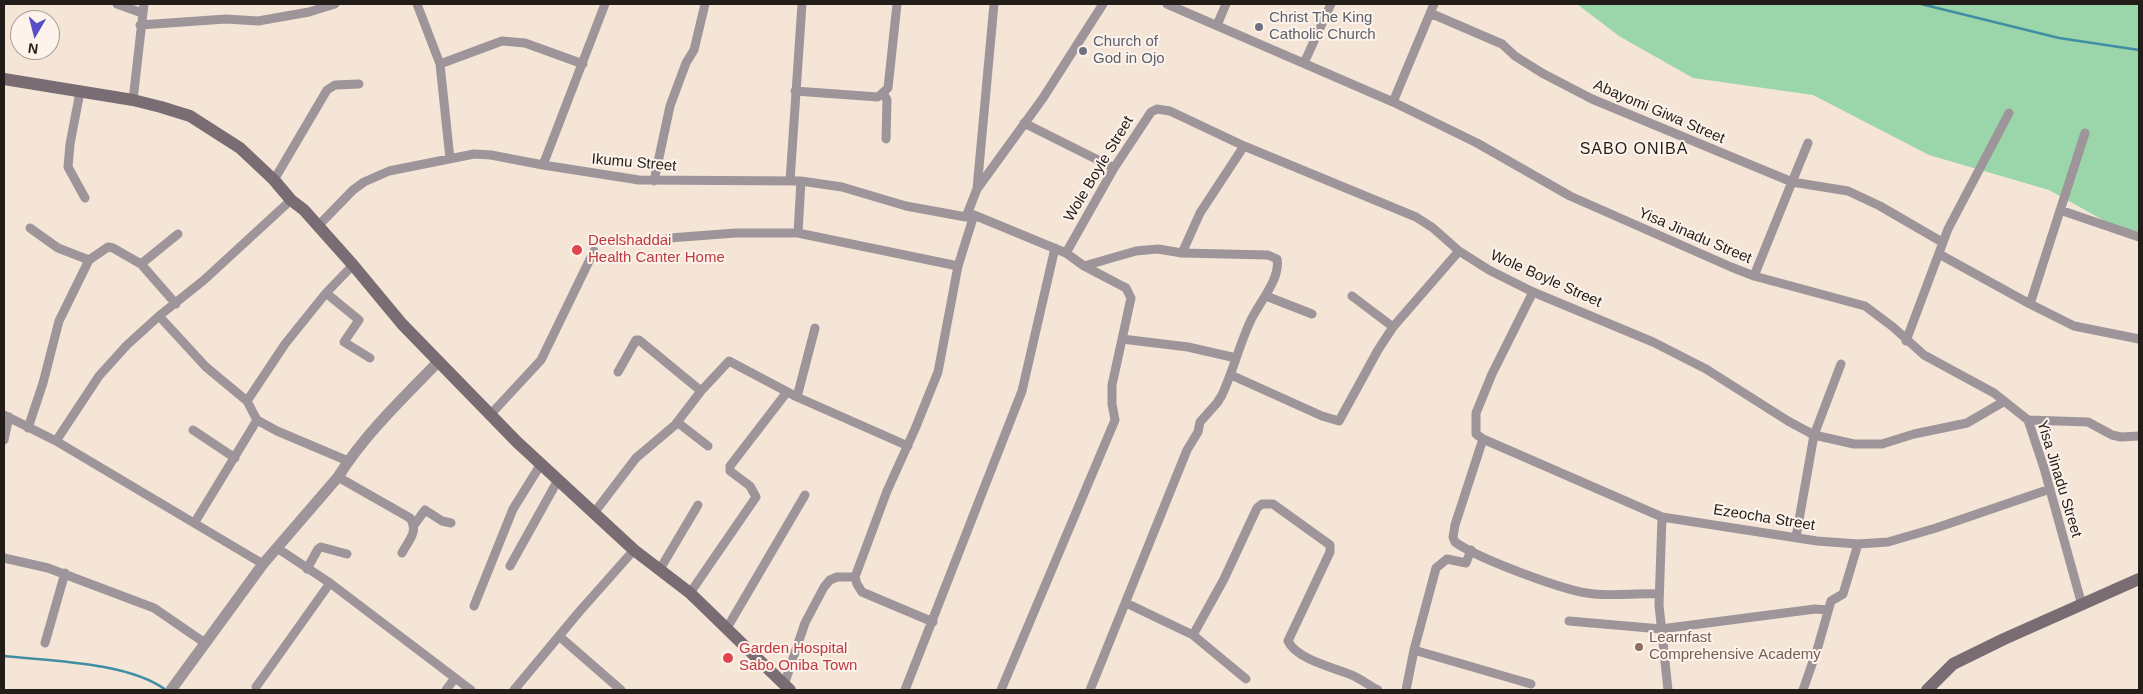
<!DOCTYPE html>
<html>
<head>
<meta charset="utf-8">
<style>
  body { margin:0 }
  #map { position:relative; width:2143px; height:694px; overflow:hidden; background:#f5e5d7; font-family:Arial,sans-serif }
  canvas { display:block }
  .frame { position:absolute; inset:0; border:5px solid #221d18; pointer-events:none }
  .north { position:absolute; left:10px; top:10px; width:50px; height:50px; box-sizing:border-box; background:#fdf3eb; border:1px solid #a59d97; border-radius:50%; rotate:188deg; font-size:14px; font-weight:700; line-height:20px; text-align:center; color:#221d18 }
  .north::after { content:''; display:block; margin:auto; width:18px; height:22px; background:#574fc7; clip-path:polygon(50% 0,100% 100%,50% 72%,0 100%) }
</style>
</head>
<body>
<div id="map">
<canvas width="2143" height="694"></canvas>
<div class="frame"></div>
<div class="north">N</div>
</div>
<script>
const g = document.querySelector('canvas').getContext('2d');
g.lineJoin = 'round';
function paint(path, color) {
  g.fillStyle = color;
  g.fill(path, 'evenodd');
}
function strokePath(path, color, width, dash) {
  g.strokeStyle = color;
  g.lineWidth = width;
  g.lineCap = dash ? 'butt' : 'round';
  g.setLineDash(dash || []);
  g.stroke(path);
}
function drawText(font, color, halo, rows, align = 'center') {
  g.font = font + ' Arial,sans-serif';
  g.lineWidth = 4;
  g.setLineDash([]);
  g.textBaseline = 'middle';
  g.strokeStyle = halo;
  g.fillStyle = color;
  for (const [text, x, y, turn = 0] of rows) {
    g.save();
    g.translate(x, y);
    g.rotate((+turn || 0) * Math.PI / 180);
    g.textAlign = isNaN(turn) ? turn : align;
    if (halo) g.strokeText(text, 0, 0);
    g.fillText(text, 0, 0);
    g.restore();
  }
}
const green = new Path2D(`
  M 1577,4 L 2139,4 L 2139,240 L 2049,190 L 1929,155 L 1813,95 L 1693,78 L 1619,36 Z`);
const stream = new Path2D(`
  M 1921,4 L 2059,38 L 2139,50
  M 4,656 C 51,661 128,662 166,690`);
const minor = new Path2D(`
  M 117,4 L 142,13
  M 417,4 L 440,64 L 450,159
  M 1167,4 L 1393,102 L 1477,143 L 1570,196 L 1731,267 L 1754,276 L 1865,306 L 1893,327 L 1924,355 L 1994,393 L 2028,420 L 2044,468 L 2082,605
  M 1430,13 L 1502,44 L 1515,56 L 1542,73 L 1592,99 L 1792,182 L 1754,276
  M 140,25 L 226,19 L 258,21 L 309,12 L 335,4
  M 1217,25 L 1226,4
  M 1304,63 L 1331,4
  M 440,64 L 502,41 L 525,43 L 583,64
  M 795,91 L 878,97 L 888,88 L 897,4
  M 80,92 L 70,144 L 68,167 L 85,198
  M 884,94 L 887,100 L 886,139
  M 133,100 L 144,4
  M 1393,102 L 1434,4
  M 1024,123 L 1114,168
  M 1808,143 L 1792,182 L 1848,191 L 1880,206 L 1942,242
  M 543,165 L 605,4
  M 274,180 L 327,90 L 335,85 L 359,84
  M 654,181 L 670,106 L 686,63 L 694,50 L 705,4
  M 790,181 L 802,4
  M 977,189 L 994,4
  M 2060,210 L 2139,237
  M 966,217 L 977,189 L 1043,98 L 1103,4
  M 318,226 L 353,190 L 364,182 L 389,171 L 474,154 L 491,155 L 543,165 L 639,180 L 801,181 L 842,187 L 906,206 L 966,217 L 974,215 L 1066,253 L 1084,266 L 1136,251 L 1158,249 L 1182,253 L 1200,213 L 1244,146
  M 30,228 L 58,248 L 89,260
  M 798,233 L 801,181
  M 669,238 L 736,233 L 798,233 L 958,266 L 974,215
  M 1066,253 L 1114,168 L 1151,112 L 1157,109 L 1170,111 L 1244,146 L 1416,217 L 1433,228 L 1459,251 L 1489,270 L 1533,292 L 1653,342 L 1706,369 L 1788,421 L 1814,435 L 1854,444 L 1882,444 L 1914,434 L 1967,423 L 2003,402
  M 1939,254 L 2030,304 L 2074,326 L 2139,339
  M 141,264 L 178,234
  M 1533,292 L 1492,374 L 1476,413 L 1476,434 L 1483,439 L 1455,525 L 1453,537 L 1455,542 C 1477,558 1566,592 1594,594 C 1615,596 1638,593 1659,594
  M 326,293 L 359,320 L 344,342 L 370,358
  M 1266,296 L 1312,314
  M 1352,296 L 1393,327
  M 2030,304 L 2085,133
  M 159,316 L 206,367 L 247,401 L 257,420 L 277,431 L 348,461
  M 1122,339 L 1188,347 L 1236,358
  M 1906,341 L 1948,229 L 2009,113
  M 618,372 L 636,340 L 639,340 L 701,391
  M 1231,375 L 1322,416 L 1339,421 L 1378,350 L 1393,327 L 1459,251
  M 797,397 L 815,328
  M 247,401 L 285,344 L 326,293 L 353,265
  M 4,415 L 56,441 L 263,564
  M 490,415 L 541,360 L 594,251
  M 2028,420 L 2088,422 L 2112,435 L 2121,437 L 2139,436
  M 677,422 L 708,446
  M 28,428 L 43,383 L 59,321 L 89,260 L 108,247 L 113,248 L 141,264 L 176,304
  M 193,430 L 235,458
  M 1483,439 L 1662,517 L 1817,541 L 1858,544 L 1888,542 L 1936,528 L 2050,489
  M 4,440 L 9,417
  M 56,441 L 99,376 L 127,345 L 159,316 L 204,280 L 291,200
  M 338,477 L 410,518 C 419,531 409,540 402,553
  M 594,513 L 636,458 L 675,425 L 701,391 L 729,361 L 797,397 L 908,446
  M 1662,517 L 1659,605 L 1668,690
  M 195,522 L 257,420
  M 414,525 L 425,510 L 442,521 L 451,523
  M 1796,537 L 1814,435 L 1841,364
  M 277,548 L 330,583 L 471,690
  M 4,558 L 48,568 L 154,608 L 205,643
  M 510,566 L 558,480
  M 307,569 L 318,549 L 321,547 L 347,554
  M 660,569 L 698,505
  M 690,593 L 756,497 L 750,486 L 730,471 L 730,466 L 787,392
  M 1126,603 L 1193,635 L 1246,679
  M 474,606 L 513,509 L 541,464
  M 1569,621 L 1661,629 L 1815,609 L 1828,610
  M 933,622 L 862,592 L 857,584 L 855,577 L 887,491 L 915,429 L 938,372 L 958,266
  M 727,628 L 805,495
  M 1193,635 L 1224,579 L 1257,508 L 1262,504 L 1273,504 L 1330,545 L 1330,552 L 1288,641 C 1297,660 1336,668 1354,676 C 1362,680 1370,686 1378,690
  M 559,636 L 621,690
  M 45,643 L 65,573
  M 1414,650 L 1531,684
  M 784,685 L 805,623 L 824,587 L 830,580 L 837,577 L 855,577
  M 256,687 L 330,583
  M 446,690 L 455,678
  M 514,690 L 579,612 L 634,550
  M 905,690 L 1022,391 L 1055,248
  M 1001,690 L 1115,420 L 1112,404 L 1112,385 L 1131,298 L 1126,288 L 1084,266
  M 1090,690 L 1187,450 L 1198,432 L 1200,422 L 1217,403 L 1222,395 C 1233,371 1239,346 1250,322 C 1258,304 1281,279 1277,259 L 1268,255 L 1182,253
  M 1406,690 L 1414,650 L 1436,568 L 1447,559 L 1466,563 L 1471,550 L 1472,551
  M 1803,690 L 1817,650 L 1831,601 L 1843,594 L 1858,544`);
const tertiary = new Path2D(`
  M 171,690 L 263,564 L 338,477 C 365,434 403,398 439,361`);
const secondary = new Path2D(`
  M 4,79 L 133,100 L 161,107 L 190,116 L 240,148 L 274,180 L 291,200 L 304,210 L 353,265 L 402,324 L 517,442 L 634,550 L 690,593 L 790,690
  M 1927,690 L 1953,664 L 2004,639 L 2139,579`);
const markers = [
  [1259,27,5,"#6b7280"],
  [1083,51,5,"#6b7280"],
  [577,250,6,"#e0444e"],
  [1639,647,5,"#8d6e63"],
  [728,658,6,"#e0444e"]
];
const worshipNames = [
  ["Christ The King",1269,18],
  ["Catholic Church",1269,35],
  ["Church of",1093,42],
  ["God in Ojo",1093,59]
];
const streetNames = [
  ["Abayomi Giwa Street",1659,112,23],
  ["Ikumu Street",634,163,5],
  ["Wole Boyle Street",1099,169,-59],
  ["Yisa Jinadu Street",1695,236,23],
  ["Wole Boyle Street",1546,279,24],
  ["Yisa Jinadu Street",2059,479,73],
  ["Ezeocha Street",1764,518,9]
];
const healthNames = [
  ["Deelshaddai",588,241],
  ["Health Canter Home",588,258],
  ["Garden Hospital",739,649],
  ["Sabo Oniba Town",739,666]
];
const educationNames = [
  ["Learnfast",1649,638],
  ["Comprehensive Academy",1649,655]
];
const neighbourhoodNames = [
  ["SABO ONIBA",1634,150]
];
paint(green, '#9bd5aa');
strokePath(stream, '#3f8ea3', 2.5);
strokePath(minor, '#9d9599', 9);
strokePath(tertiary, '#9d9599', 11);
strokePath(secondary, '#796d73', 12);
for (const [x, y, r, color] of markers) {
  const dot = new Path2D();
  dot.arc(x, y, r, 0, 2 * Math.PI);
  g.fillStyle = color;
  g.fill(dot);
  strokePath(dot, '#fdf3eb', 2);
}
drawText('15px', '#5b616d', '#fdf3eb', worshipNames, 'left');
drawText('15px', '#221d18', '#fdf3eb', streetNames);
drawText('15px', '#be3a42', '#fdf3eb', healthNames, 'left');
drawText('15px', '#785e54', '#fdf3eb', educationNames, 'left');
g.letterSpacing = '1px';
drawText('16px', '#221d18', '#fdf3eb', neighbourhoodNames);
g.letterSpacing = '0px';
</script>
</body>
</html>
